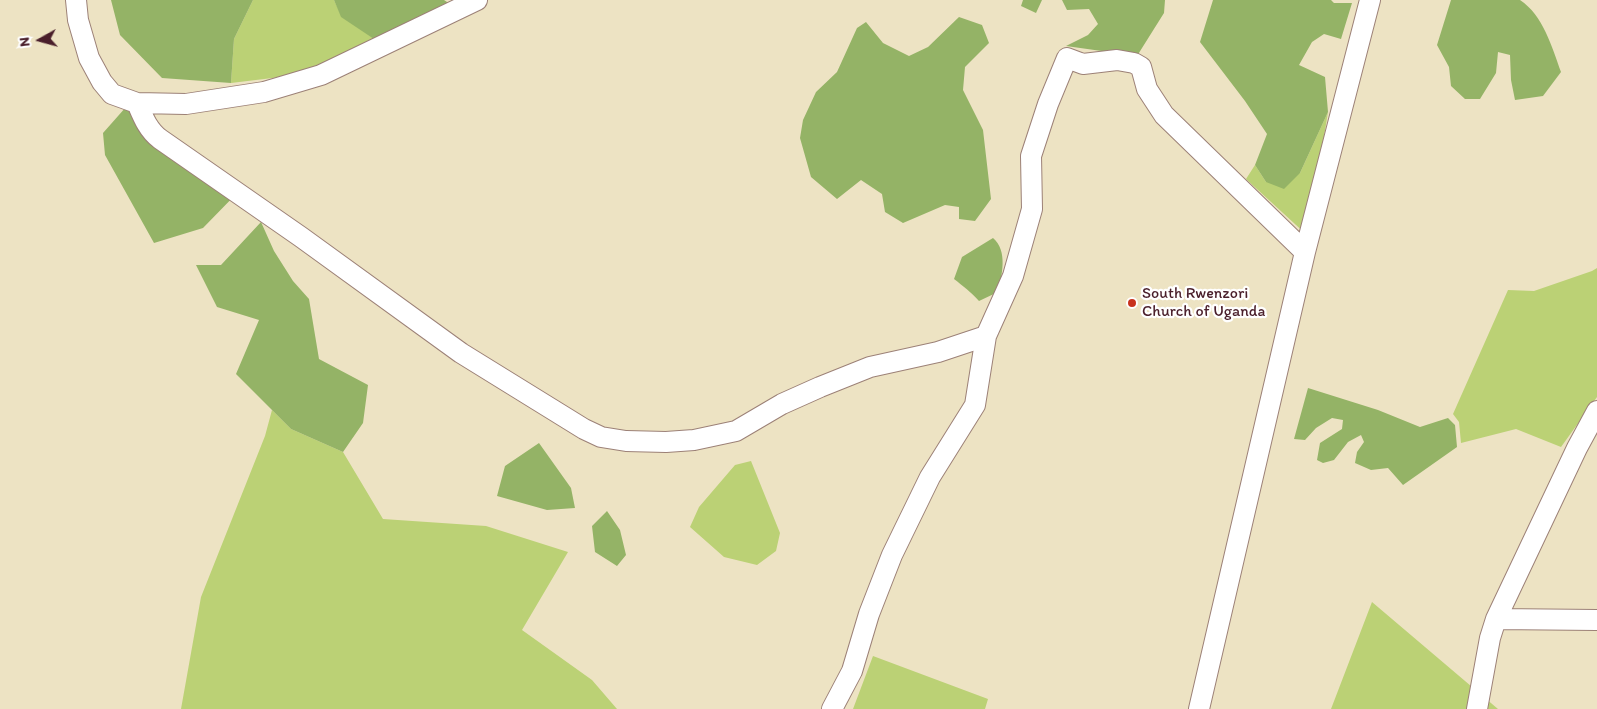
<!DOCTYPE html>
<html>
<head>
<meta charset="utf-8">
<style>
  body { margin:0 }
  #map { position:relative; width:1597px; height:709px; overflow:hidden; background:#ede3c3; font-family:Itim,sans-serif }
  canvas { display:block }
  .north { position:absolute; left:15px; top:15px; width:50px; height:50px; -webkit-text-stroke:4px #fff; paint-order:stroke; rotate:263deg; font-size:14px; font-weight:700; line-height:20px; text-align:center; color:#4a1f2b }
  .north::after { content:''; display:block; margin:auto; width:18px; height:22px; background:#4a1f2b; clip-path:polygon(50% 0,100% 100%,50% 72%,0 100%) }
</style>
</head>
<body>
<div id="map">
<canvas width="1597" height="709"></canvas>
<div class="north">N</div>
</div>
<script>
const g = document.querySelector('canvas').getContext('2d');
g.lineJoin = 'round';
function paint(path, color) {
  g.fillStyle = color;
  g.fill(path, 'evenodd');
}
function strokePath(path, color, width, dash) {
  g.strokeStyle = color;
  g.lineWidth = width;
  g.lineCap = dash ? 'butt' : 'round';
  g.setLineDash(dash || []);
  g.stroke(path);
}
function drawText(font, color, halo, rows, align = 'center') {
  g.font = font + ' Itim,sans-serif';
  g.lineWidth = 4.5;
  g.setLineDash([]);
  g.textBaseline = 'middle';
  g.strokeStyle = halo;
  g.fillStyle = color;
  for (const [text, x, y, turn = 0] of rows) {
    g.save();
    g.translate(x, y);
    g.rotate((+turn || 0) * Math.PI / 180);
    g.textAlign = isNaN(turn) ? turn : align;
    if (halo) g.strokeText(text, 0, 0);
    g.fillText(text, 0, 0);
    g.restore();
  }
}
const green = new Path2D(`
  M 253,0 L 334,0 L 342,17 L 417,29 L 289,76 L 231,83 L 234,39 Z
  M 1328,112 L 1308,236 L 1246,179 L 1255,165 L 1266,182 L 1300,173 Z
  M 1597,268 L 1597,397 L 1561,447 L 1516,429 L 1461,443 L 1459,422 L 1453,414 L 1508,290 L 1534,291 L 1592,271 Z
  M 272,410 L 291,429 L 343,452 L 383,519 L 486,526 L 568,552 L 522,630 L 592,680 L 617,709 L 181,709 L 201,597 L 265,436 Z
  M 751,461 L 780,533 L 776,551 L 757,565 L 724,557 L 690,527 L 699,507 L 735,465 Z
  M 1372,602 L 1498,709 L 1331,709 Z
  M 873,656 L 988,699 L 985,709 L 853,709 Z`);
const forest = new Path2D(`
  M 111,0 L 253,0 L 234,39 L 231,83 L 162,78 L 120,35 Z
  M 334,0 L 444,0 L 447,2 L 448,15 L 377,41 L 341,17 Z
  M 1023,0 L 1042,0 L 1036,13 L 1021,6 Z
  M 1062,0 L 1165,0 L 1164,13 L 1137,56 L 1066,46 L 1088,35 L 1098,24 L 1089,9 L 1067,10 Z
  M 1213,0 L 1331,0 L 1334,3 L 1352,3 L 1341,39 L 1324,34 L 1312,42 L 1299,65 L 1325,77 L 1328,112 L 1300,173 L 1284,189 L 1266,182 L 1255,165 L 1267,134 L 1245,101 L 1200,42 Z
  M 1451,0 L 1520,0 C 1543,15 1552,47 1561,72 L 1543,96 L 1515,100 L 1511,80 L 1510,55 L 1498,52 L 1496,73 L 1480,99 L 1465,99 L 1451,86 L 1449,67 L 1437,45 Z
  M 959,17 L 982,25 L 989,43 L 965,67 L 963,90 L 983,130 L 991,199 L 975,221 L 959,219 L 959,207 L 945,205 L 903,223 L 885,212 L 882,194 L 861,180 L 837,199 L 811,177 L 800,138 L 803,120 L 816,92 L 837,72 L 857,28 L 866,22 L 883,43 L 909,56 L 928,47 Z
  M 126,107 L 242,188 L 203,228 L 154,243 L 105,155 L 103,133 Z
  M 261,222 L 274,251 L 293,281 L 309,299 L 319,359 L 368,385 L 363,423 L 343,452 L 291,429 L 236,374 L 259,320 L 217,307 L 196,265 L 221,265 Z
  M 993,238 C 1008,251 1002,275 998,292 L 979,301 C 971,292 963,286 954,279 L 962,257 Z
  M 1308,388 L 1378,410 L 1420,427 L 1448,418 L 1455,425 L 1457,447 L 1403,485 L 1388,468 L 1371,470 L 1355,463 L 1357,452 L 1364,442 L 1361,435 L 1348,442 L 1334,460 L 1323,463 L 1317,460 L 1320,443 L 1342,429 L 1343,420 L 1332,418 L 1316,428 L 1305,440 L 1294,439 Z
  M 539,443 L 571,488 L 575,508 L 547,510 L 497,496 L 505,466 Z
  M 607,511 L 620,530 L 626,555 L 617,566 L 595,552 L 592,526 Z`);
const street = new Path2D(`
  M 76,0 L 78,20 L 89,58 L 102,82 L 112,94 L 137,103 L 186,104 L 264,92 L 321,75 L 477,0
  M 137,103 C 143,117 148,130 160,139 L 301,237 L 461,353 L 584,429 L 601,437 L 626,441 L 666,442 L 694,440 L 736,431 L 782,404 L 820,387 L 870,367 L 938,352 L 986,336
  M 1496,619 L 1597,620
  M 832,709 L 852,671 L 869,614 L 892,555 L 930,477 L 975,405 L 986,336 L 1013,276 L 1032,209 L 1031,156 L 1048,104 L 1067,58 L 1083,64 L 1117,60 L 1134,63 L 1141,67 L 1147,89 L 1164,115 L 1305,252
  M 1199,709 L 1305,252 L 1370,0
  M 1477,709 L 1490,638 L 1496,619 L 1577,448 L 1597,411`);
const markers = [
  [1132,303,5,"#c8321e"]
];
const poiNames = [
  ["South Rwenzori",1142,294],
  ["Church of Uganda",1142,312]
];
paint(green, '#bbd175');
paint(forest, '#94b366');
strokePath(street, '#9c8177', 22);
strokePath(street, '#fff', 20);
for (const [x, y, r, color] of markers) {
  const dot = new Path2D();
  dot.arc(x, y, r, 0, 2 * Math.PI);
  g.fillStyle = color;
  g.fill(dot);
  strokePath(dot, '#fff', 2);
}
drawText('16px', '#4a1f2b', '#fff', poiNames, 'left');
</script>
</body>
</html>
